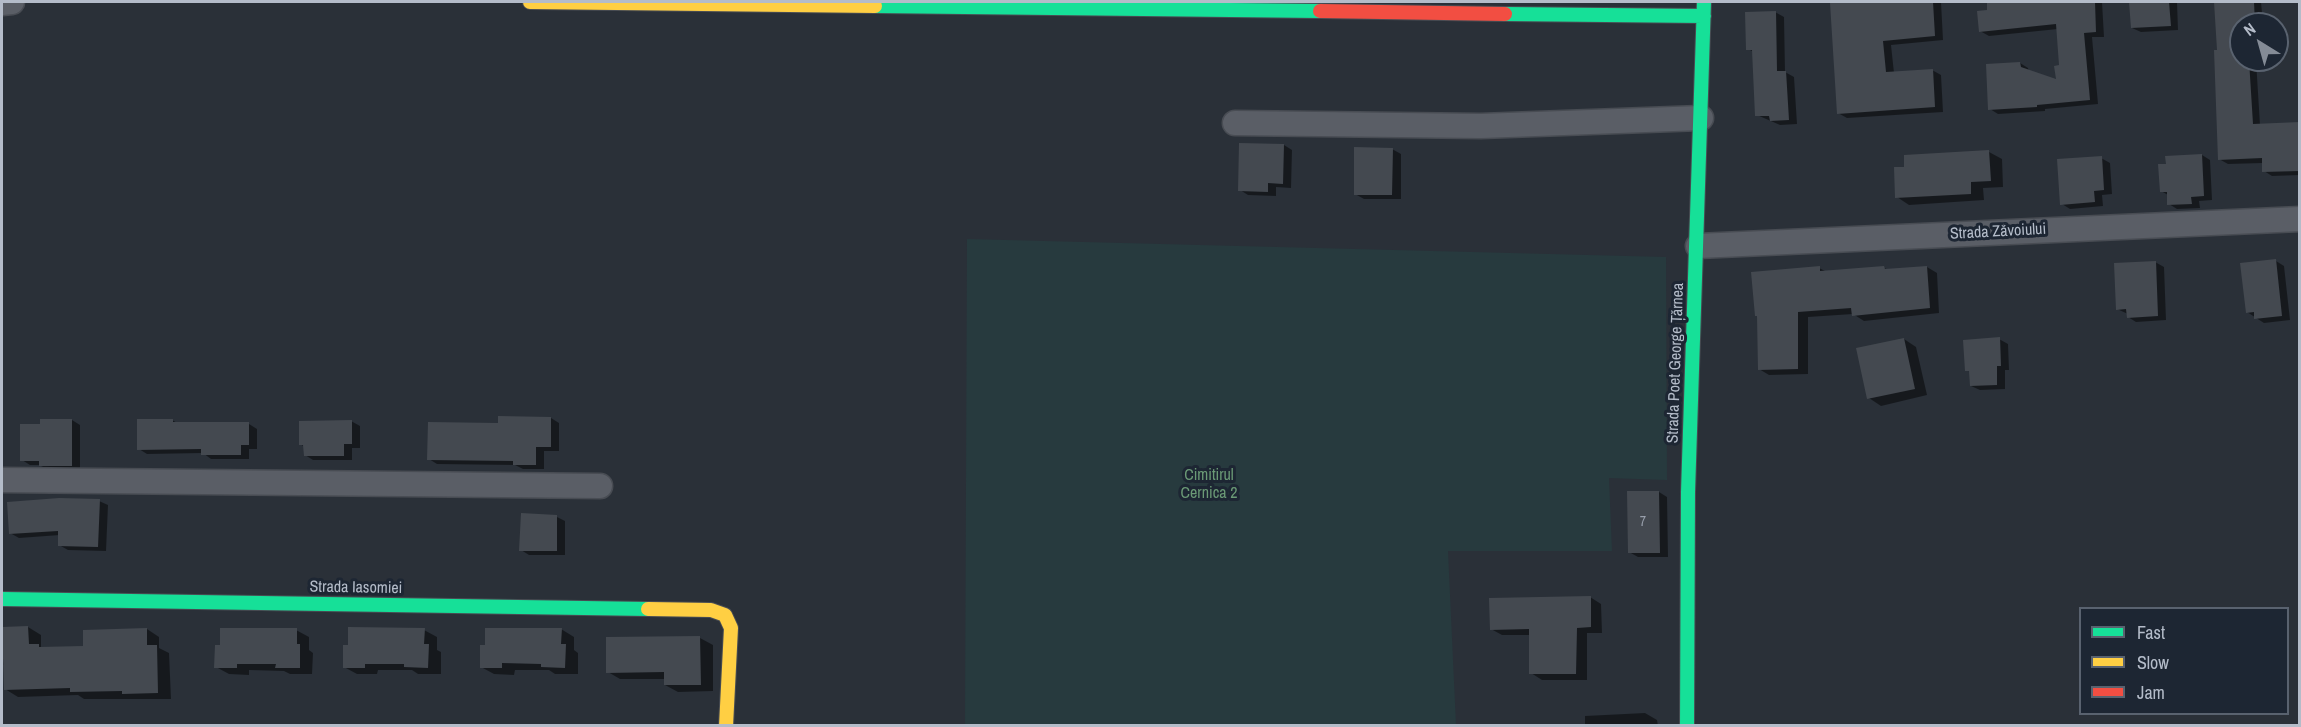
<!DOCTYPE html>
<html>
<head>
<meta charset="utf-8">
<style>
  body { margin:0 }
  #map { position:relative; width:2301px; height:727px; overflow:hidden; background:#2a3038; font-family:"Archivo Narrow",sans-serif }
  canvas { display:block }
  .frame { position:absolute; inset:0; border:3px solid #b4bcc9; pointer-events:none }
  .legend { position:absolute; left:2079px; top:607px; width:210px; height:108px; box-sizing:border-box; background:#1d2633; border:2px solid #59626f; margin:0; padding:8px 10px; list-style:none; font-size:18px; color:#b4bcc9 }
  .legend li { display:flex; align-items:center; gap:12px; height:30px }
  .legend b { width:30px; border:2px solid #59626f }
  .north { position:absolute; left:2229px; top:12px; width:60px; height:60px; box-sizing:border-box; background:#1d2633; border:2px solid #59626f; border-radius:50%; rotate:323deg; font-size:16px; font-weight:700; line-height:24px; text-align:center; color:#b4bcc9 }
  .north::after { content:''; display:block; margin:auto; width:21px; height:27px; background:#848b96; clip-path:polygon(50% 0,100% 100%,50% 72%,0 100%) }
</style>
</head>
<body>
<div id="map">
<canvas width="2301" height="727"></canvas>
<div class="frame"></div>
<ul class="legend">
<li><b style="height:8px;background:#16e098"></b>Fast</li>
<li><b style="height:8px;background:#ffcf43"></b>Slow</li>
<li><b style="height:8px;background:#f24e42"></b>Jam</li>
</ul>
<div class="north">N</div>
</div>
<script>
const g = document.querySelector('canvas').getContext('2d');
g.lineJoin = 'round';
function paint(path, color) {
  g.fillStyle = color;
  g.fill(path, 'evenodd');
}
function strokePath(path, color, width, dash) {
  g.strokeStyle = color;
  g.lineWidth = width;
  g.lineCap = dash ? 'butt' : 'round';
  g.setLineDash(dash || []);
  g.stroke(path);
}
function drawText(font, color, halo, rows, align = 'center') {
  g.font = font + ' "Archivo Narrow",sans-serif';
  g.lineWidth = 6;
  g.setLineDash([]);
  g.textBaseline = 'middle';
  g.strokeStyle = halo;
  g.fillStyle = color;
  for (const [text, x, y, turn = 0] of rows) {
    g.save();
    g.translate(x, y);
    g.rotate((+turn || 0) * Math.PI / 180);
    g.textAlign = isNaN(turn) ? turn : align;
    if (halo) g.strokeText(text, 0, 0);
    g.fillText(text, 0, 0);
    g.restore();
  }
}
const green = new Path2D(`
  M 967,239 L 1666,257 L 1667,480 L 1609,478 L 1612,551 L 1448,551 L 1456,725 L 965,725 Z`);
const shadow = new Path2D(`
  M 1863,2 L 1941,2 L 1943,40 L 1891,45 L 1894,73 L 1932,70 L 1941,75 L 1943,112 L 1847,118 L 1838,113 L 1831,4 Z
  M 1988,2 L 2102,2 L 2104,37 L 2092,37 L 2098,104 L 2045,109 L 2045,111 L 1998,114 L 1990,109 L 2020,63 L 2028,68 L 2029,72 L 2057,81 L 2060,66 L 2058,29 L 1989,36 L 1980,31 L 1989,11 Z
  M 2131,2 L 2177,2 L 2178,30 L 2141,32 L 2132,28 Z
  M 2215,2 L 2261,2 L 2263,24 L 2241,24 L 2241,60 L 2256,60 L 2260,125 L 2300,123 L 2300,175 L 2272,176 L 2264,171 L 2263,163 L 2228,164 L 2219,159 L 2219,51 Z
  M 1775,12 L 1784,17 L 1785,72 L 1794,77 L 1797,124 L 1780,125 L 1757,115 L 1754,52 L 1748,49 Z
  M 1284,145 L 1292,150 L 1291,188 L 1276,187 L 1276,196 L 1248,195 L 1240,190 Z
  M 1392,149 L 1401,154 L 1401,199 L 1364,199 L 1355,194 Z
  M 1989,152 L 2002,159 L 2003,187 L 1983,188 L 1984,200 L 1909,205 L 1897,197 L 1906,168 Z
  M 2202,155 L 2210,160 L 2212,200 L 2199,201 L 2200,208 L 2177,209 L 2169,204 L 2168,195 L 2161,191 Z
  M 2101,158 L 2110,163 L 2112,194 L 2102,195 L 2103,206 L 2070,209 L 2062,204 Z
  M 2276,261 L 2284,266 L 2290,320 L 2264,323 L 2247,312 Z
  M 2155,262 L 2164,267 L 2166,320 L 2136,322 L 2128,317 L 2128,314 L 2117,309 Z
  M 1927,267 L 1937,273 L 1939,313 L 1864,321 L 1853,314 L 1808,317 L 1808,374 L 1769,375 L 1759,369 L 1819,268 L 1827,272 L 1884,268 L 1889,270 Z
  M 1904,339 L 1916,347 L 1927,395 L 1881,406 L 1869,398 Z
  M 1999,339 L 2008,344 L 2009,370 L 2005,370 L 2005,389 L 1980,390 L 1971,386 L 1971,372 L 1966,370 Z
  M 551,418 L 559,423 L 559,451 L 544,451 L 544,469 L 523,469 L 515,465 L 437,464 L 429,459 L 499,424 Z
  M 72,420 L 80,425 L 80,470 L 49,470 L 39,465 L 30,465 L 22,460 L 41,425 Z
  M 172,420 L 179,424 L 249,424 L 257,429 L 257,449 L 249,449 L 249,459 L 211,459 L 203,453 L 147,454 L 139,449 Z
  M 351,421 L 360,426 L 360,448 L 352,448 L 352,460 L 313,460 L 305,455 L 305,447 L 300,444 Z
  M 1659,492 L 1667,497 L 1668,557 L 1638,557 L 1629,552 Z
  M 99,501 L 108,505 L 106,551 L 68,550 L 59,545 L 60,535 L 19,538 L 10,533 Z
  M 557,517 L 565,521 L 565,555 L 529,555 L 521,550 Z
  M 1590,597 L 1601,604 L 1602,633 L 1587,633 L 1587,680 L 1542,680 L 1531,673 L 1531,635 L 1502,635 L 1491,629 Z
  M 28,627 L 41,635 L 41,647 L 44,648 L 85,647 L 147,629 L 159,637 L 159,648 L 169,653 L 171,699 L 84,699 L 78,695 L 18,697 L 5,689 L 5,666 L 2,664 L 2,628 Z
  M 561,629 L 574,637 L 574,650 L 578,653 L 578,674 L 555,674 L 549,670 L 515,670 L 514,675 L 494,674 L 481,667 Z
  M 296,630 L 309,637 L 309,650 L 313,653 L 312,674 L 290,674 L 284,671 L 249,670 L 249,675 L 229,674 L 216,667 Z
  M 424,630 L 437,637 L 437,650 L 441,652 L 441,674 L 418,674 L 412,670 L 378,670 L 377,674 L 357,674 L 344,667 Z
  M 700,638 L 713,645 L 713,691 L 678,692 L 665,685 L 665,679 L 620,679 L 608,672 Z
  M 1645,713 L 1657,720 L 1658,726 L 1585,726 L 1585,716 Z`);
const building = new Path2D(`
  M 1850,2 L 1933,2 L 1935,36 L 1883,41 L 1886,72 L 1933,69 L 1935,107 L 1837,114 L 1830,3 Z
  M 1987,2 L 2095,2 L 2096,32 L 2084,33 L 2090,100 L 2037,105 L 2037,107 L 1988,110 L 1986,64 L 2020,62 L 2021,67 L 2056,79 L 2054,66 L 2059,65 L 2056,24 L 1979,32 L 1977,11 L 1987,10 Z
  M 2129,2 L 2169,2 L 2171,26 L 2131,28 Z
  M 2214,2 L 2254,2 L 2255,24 L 2241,24 L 2241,60 L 2249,60 L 2253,124 L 2300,122 L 2300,171 L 2262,172 L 2262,158 L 2218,160 L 2214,50 L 2217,50 Z
  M 1776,11 L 1777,71 L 1786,71 L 1789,120 L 1770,121 L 1769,116 L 1755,116 L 1752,50 L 1746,50 L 1745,12 Z
  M 1239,143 L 1284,144 L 1283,184 L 1268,183 L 1268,192 L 1238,191 Z
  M 1354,147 L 1393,148 L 1392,195 L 1354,195 Z
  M 1989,150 L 1991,181 L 1971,182 L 1971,194 L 1895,198 L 1894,167 L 1904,167 L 1904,155 Z
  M 2202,154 L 2204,196 L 2191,197 L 2192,204 L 2167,205 L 2167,192 L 2160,192 L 2158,164 L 2166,164 L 2165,156 Z
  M 2102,156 L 2104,190 L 2094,191 L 2095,202 L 2060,205 L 2057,159 Z
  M 2276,259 L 2282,316 L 2254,319 L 2254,312 L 2246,313 L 2240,263 Z
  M 2156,261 L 2158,316 L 2127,318 L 2126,309 L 2116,310 L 2114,263 Z
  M 1820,266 L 1820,271 L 1884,266 L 1885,269 L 1927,266 L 1930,308 L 1852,316 L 1851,308 L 1798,312 L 1798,369 L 1758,370 L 1757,316 L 1755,316 L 1751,272 Z
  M 2000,337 L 2001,366 L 1997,366 L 1997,385 L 1970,386 L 1969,371 L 1965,371 L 1963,340 Z
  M 1904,338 L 1915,389 L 1867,399 L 1856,348 Z
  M 498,416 L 551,417 L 551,447 L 536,447 L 536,465 L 513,465 L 513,461 L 427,460 L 428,422 L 498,423 Z
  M 40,419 L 72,419 L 72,466 L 39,466 L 39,461 L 20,461 L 20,424 L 40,424 Z
  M 137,419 L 173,419 L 173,422 L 249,422 L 249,445 L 241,445 L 241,455 L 201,455 L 201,449 L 137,450 Z
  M 352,420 L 352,444 L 344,444 L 344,456 L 304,456 L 303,445 L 299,445 L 299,421 Z
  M 1627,491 L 1659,491 L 1660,553 L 1628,553 Z
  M 59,498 L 100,499 L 98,547 L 58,546 L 58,531 L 9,534 L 7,502 Z
  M 521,513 L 557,515 L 557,551 L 519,551 Z
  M 1591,596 L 1591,627 L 1577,628 L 1576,674 L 1529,674 L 1529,629 L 1490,630 L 1489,598 Z
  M 28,626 L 29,644 L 39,644 L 39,647 L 83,646 L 83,630 L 147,628 L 147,645 L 157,645 L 158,693 L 122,694 L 122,691 L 70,692 L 70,688 L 4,690 L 2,627 Z
  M 348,627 L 425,628 L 424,644 L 429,644 L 428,668 L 404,667 L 404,664 L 365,664 L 365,668 L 343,668 L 343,645 L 348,645 Z
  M 220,628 L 297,628 L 297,644 L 300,644 L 300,668 L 275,668 L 276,664 L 237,664 L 237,668 L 214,668 L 215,645 L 220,645 Z
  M 485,628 L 562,628 L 561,644 L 566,644 L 565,668 L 541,667 L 541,664 L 502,663 L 502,668 L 480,668 L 480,645 L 485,645 Z
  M 700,636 L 701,685 L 664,685 L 664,672 L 606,673 L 606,637 Z`);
const street = new Path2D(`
  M 2,3 L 12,2
  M 1235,123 L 1481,126 L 1701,118
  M 1698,246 L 2300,219
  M 2,480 L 600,486`);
const fast = new Path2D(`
  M 875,6 L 1320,11
  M 1505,14 L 1704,16
  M 2,599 L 648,609
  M 1687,726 L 1688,492 L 1704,2`);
const slow = new Path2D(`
  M 530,2 L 875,6
  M 648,609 L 711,610 L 725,615 L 731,628 L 726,726`);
const jam = new Path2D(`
  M 1320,11 L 1505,14`);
const numberNames = [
  ["7",1643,522]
];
const streetNames = [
  ["Strada Zăvoiului",1998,232,-3],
  ["Strada Poet George Țărnea",1676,363,-88],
  ["Strada Iasomiei",356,588,1]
];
const parkNames = [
  ["Cimitirul",1209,476],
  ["Cernica 2",1209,494]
];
paint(green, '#273a3e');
paint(shadow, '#0007');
paint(building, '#444950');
strokePath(street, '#484c53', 27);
strokePath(fast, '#484c53', 16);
strokePath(slow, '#484c53', 16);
strokePath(jam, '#484c53', 16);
strokePath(street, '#5a5e66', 24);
strokePath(fast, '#16e098', 14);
strokePath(slow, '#ffcf43', 14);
strokePath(jam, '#f24e42', 14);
drawText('14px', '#989fab', null, numberNames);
drawText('16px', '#b4bcc9', '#1d2633', streetNames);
drawText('16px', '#6b9a76', '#1d2633', parkNames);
</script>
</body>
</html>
